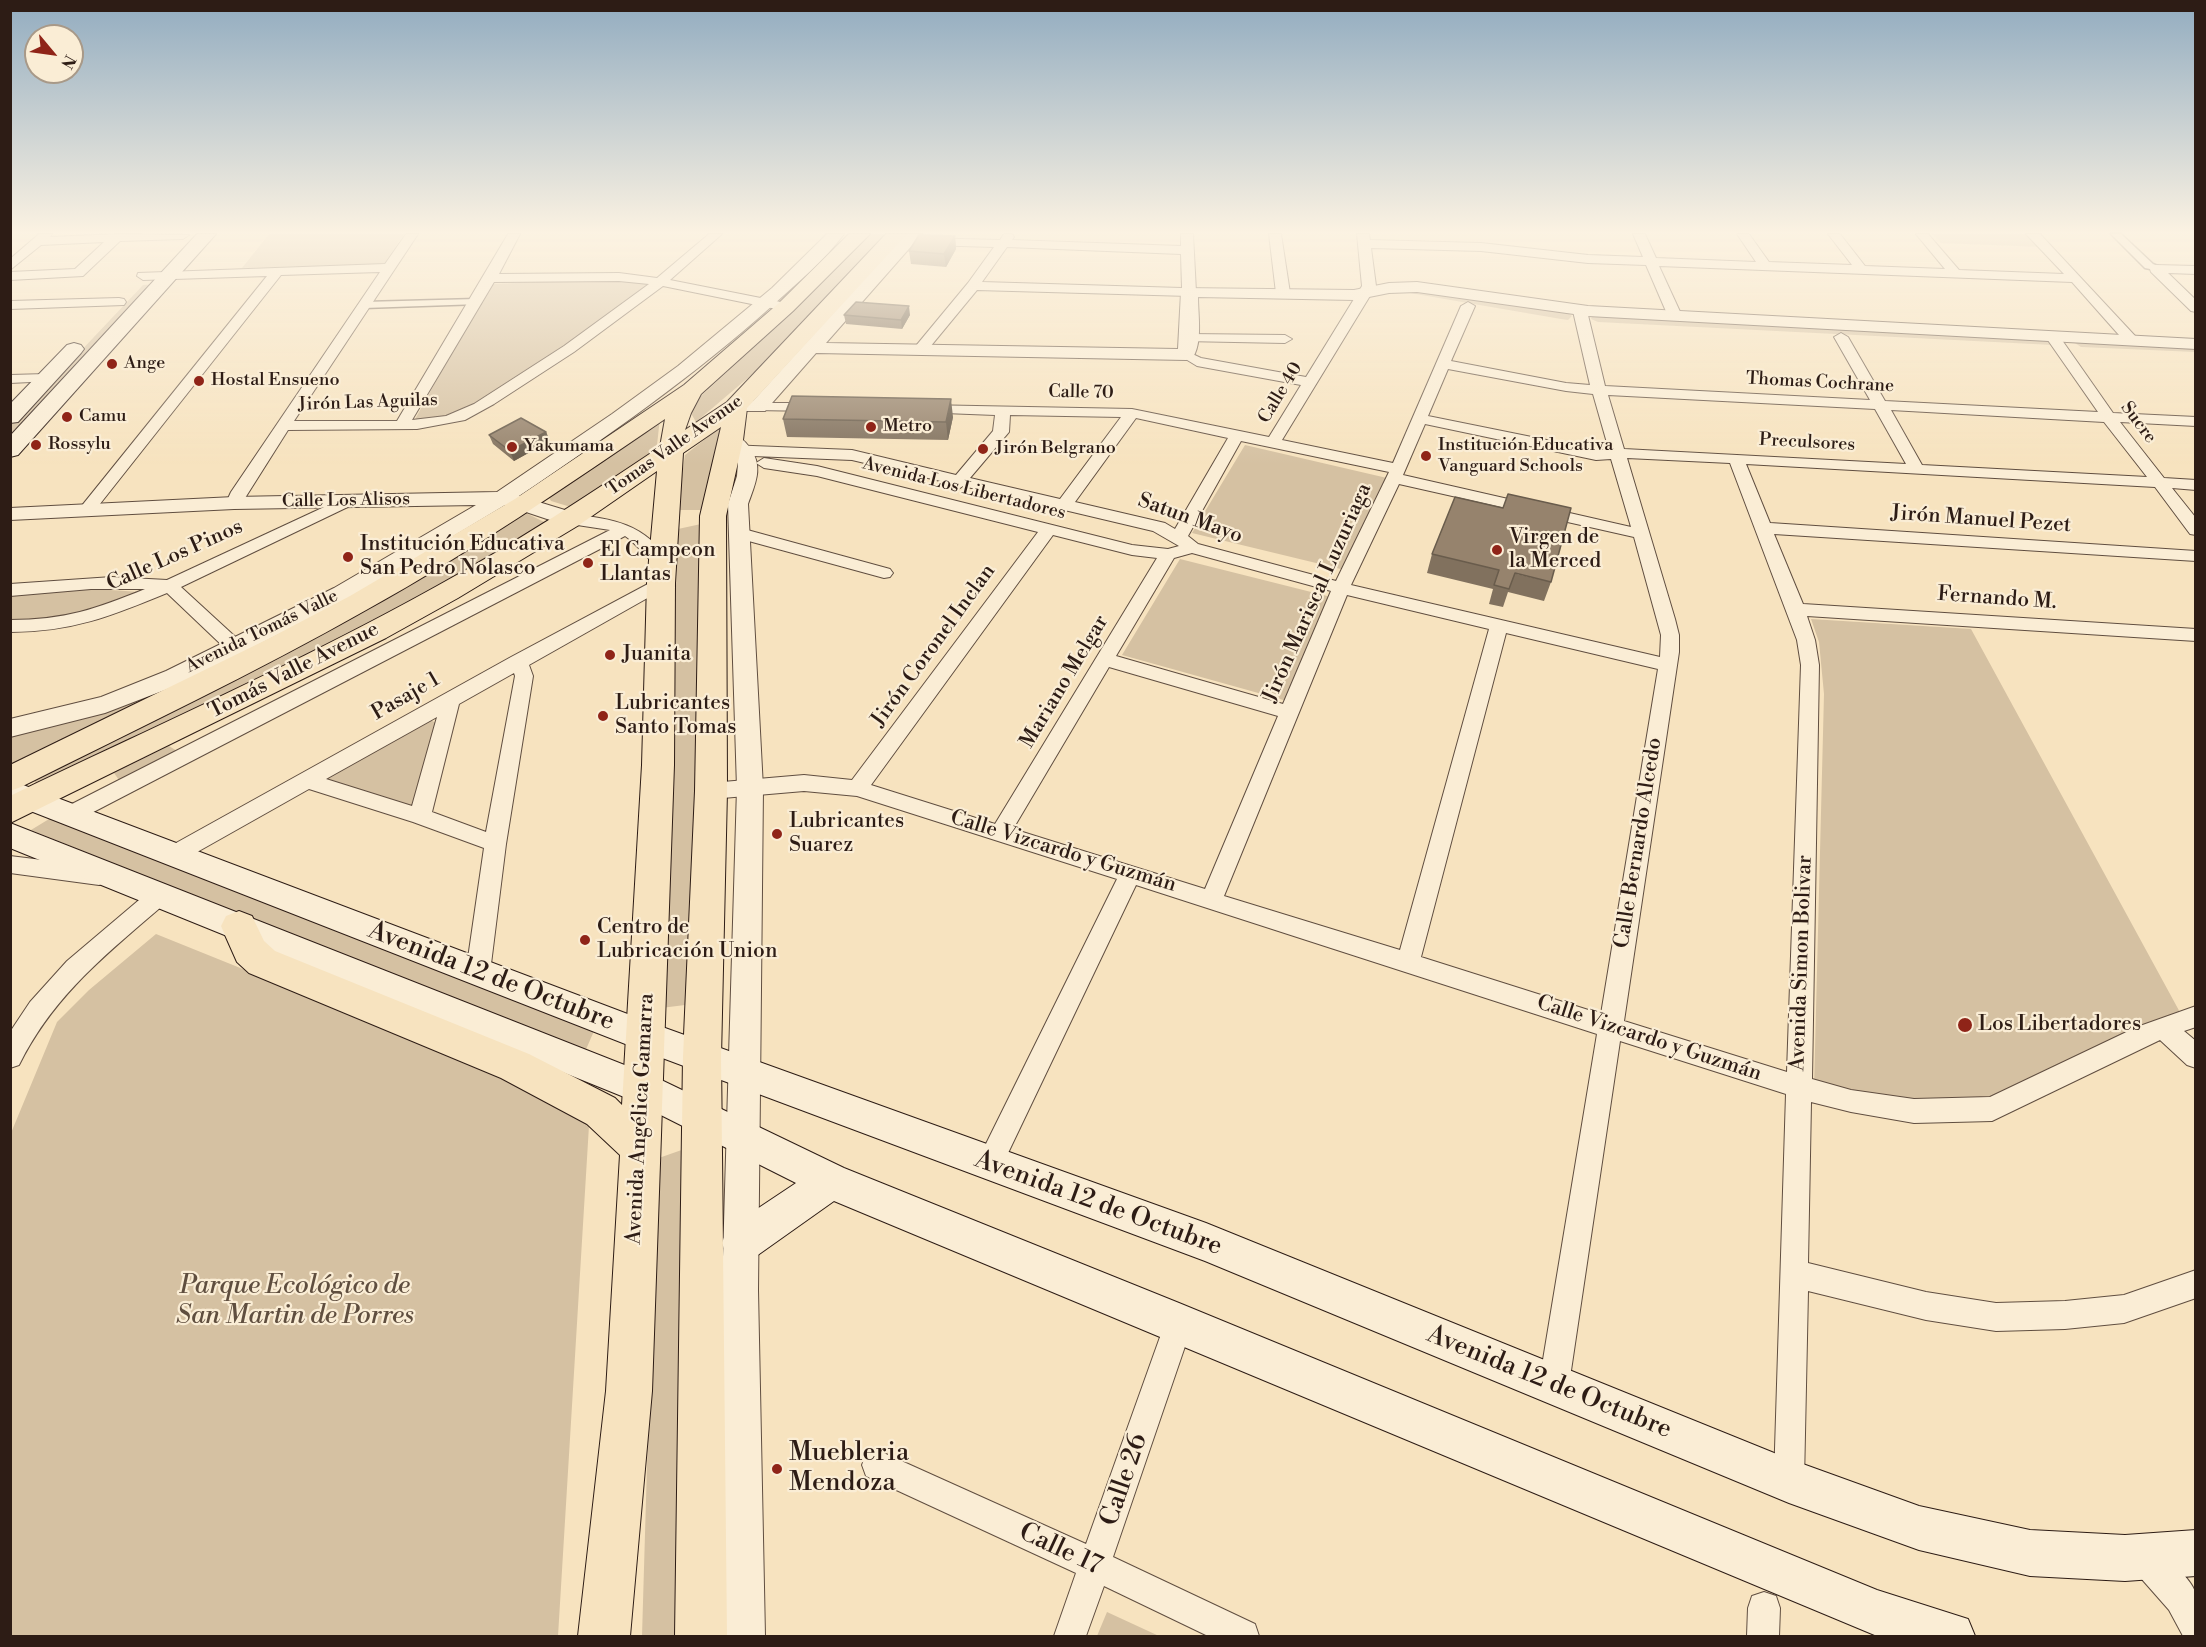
<!DOCTYPE html>
<html>
<head>
<meta charset="utf-8">
<style>
  body { margin:0 }
  #map { position:relative; width:2206px; height:1647px; overflow:hidden; background:#f7e3bf; font-family:"Libre Bodoni",serif }
  canvas { display:block }
  .frame { position:absolute; inset:0; border:12px solid #2d1c15; pointer-events:none }
  .north { position:absolute; left:24px; top:24px; width:60px; height:60px; box-sizing:border-box; background:#faedd5; border:2px solid #a89988; border-radius:50%; rotate:119deg; font-size:16px; font-weight:700; line-height:24px; text-align:center; color:#2d1c15 }
  .north::after { content:''; display:block; margin:auto; width:21px; height:27px; background:#8f2418; clip-path:polygon(50% 0,100% 100%,50% 72%,0 100%) }
</style>
</head>
<body>
<div id="map">
<canvas width="2206" height="1647"></canvas>
<div class="frame"></div>
<div class="north">N</div>
</div>
<script>
const g = document.querySelector('canvas').getContext('2d');
g.lineJoin = 'round';
function paint(path, color) {
  g.fillStyle = color;
  g.fill(path, 'evenodd');
}
function strokePath(path, color, width, dash) {
  g.strokeStyle = color;
  g.lineWidth = width;
  g.lineCap = dash ? 'butt' : 'round';
  g.setLineDash(dash || []);
  g.stroke(path);
}
function drawText(font, color, halo, rows, align = 'center') {
  g.font = font + ' "Libre Bodoni",serif';
  g.lineWidth = 4.5;
  g.setLineDash([]);
  g.textBaseline = 'middle';
  g.strokeStyle = halo;
  g.fillStyle = color;
  for (const [text, x, y, turn = 0] of rows) {
    g.save();
    g.translate(x, y);
    g.rotate((+turn || 0) * Math.PI / 180);
    g.textAlign = isNaN(turn) ? turn : align;
    if (halo) g.strokeText(text, 0, 0);
    g.fillText(text, 0, 0);
    g.restore();
  }
}
const green = new Path2D(`
  M 269,234 L 404,234 L 384,264 L 242,268 Z
  M 865,234 L 886,234 L 756,371 L 696,422 L 688,408 C 749,352 811,297 865,234 Z
  M 1932,234 L 2024,234 L 2042,247 L 1941,243 Z
  M 617,279 L 651,285 L 605,319 L 462,411 L 447,417 L 414,421 L 490,284 Z
  M 158,284 L 11,442 L 10,426 L 143,285 Z
  M 1399,289 L 1568,313 L 1572,316 L 1568,320 L 1561,319 L 1398,291 Z
  M 1592,316 L 2050,339 L 2053,345 L 1598,322 L 1591,319 Z
  M 2072,341 L 2195,346 L 2195,352 L 2081,347 Z
  M 660,418 L 656,454 L 574,508 L 551,501 L 548,496 Z
  M 728,421 L 703,510 L 677,510 L 685,455 Z
  M 1245,445 L 1387,478 L 1345,570 L 1192,533 Z
  M 526,513 L 546,523 L 361,633 L 38,789 L 33,778 L 517,515 Z
  M 701,524 L 693,1004 L 661,1008 L 678,529 Z
  M 1180,559 L 1335,598 L 1287,701 L 1122,655 Z
  M 96,589 L 140,592 C 99,607 55,624 11,619 L 11,594 Z
  M 1811,619 L 1971,629 L 2182,1016 L 1974,1107 L 1814,1089 L 1824,694 L 1819,642 Z
  M 156,695 L 11,765 L 11,732 Z
  M 429,720 L 438,723 L 415,805 L 409,807 L 326,779 L 327,776 Z
  M 169,746 L 177,751 L 119,780 L 114,773 Z
  M 54,816 L 594,1031 L 584,1054 L 31,830 Z
  M 156,934 L 590,1109 L 558,1636 L 11,1636 L 11,1133 L 57,1022 L 89,990 Z
  M 693,1146 L 684,1636 L 642,1636 L 656,1159 Z
  M 1107,1612 L 1159,1636 L 1097,1636 Z`);
const pedestrian = new Path2D(`
  M 2111,234 L 2121,234 L 2153,264 L 2160,267 L 2160,271 L 2145,268 Z
  M 476,299 L 481,302 L 480,304 L 364,308 L 359,305 L 364,302 Z`);
const minor = new Path2D(`
  M 39,234 L 52,234 L 50,237 L 121,234 L 189,235 L 183,239 L 120,241 L 83,276 L 10,280 L 10,272 L 75,269 L 104,242 L 41,245 L 10,270 L 10,259 Z
  M 406,234 L 418,234 L 294,421 L 397,421 L 508,234 L 520,234 L 499,274 L 619,273 L 657,278 L 709,234 L 722,234 L 670,280 L 786,303 L 793,307 L 786,311 L 663,286 L 574,352 L 494,404 L 465,420 L 417,429 L 288,430 L 240,506 L 234,508 L 226,503 L 231,492 L 380,272 L 281,275 L 92,514 L 80,514 L 78,511 L 80,508 L 267,276 L 143,280 L 137,276 L 138,273 L 385,264 ZM 619,281 L 649,284 L 564,346 L 474,404 L 446,416 L 412,420 L 494,282 Z
  M 1004,234 L 1012,234 L 1014,237 L 1012,240 L 1181,246 L 1181,234 L 1193,234 L 1196,292 L 1189,296 L 977,290 L 925,353 L 915,353 L 913,350 L 915,347 L 968,283 L 994,247 L 927,245 L 921,241 L 923,238 L 1000,240 ZM 1007,247 L 1181,254 L 1182,288 L 982,282 Z
  M 1269,234 L 1281,234 L 1290,293 L 1288,296 L 1278,296 L 1276,293 Z
  M 1357,234 L 1369,234 L 1370,240 L 1481,243 L 1588,255 L 1643,257 L 1633,234 L 1645,234 L 1656,258 L 1756,262 L 1737,234 L 1749,234 L 1769,262 L 1852,265 L 1828,234 L 1840,234 L 1865,266 L 1945,269 L 1916,234 L 1928,234 L 1959,270 L 2064,274 L 2026,234 L 2040,234 L 2137,338 L 2139,341 L 2137,344 L 2127,344 L 2072,282 L 1659,266 L 1682,316 L 1675,320 L 1668,316 L 1646,265 L 1588,263 L 1481,251 L 1371,248 L 1376,286 L 1282,440 L 1393,463 L 1461,306 L 1468,302 L 1475,306 L 1451,361 L 1566,383 L 1590,385 L 1573,311 L 1580,307 L 1587,311 L 1605,386 L 1870,400 L 1834,337 L 1841,333 L 1848,337 L 1885,401 L 2098,412 L 2045,336 L 2052,332 L 2057,333 L 2113,413 L 2196,417 L 2196,426 L 2120,422 L 2164,478 L 2196,480 L 2196,490 L 2172,488 L 2196,518 L 2196,535 L 2190,534 L 2155,487 L 1746,464 L 1770,523 L 2196,551 L 2196,561 L 1774,534 L 1803,604 L 2196,629 L 2196,641 L 1807,616 L 1815,640 L 1819,665 L 1812,1079 L 1851,1090 L 1914,1099 L 1990,1097 L 2137,1027 L 2196,1006 L 2196,1027 L 2184,1031 L 2196,1041 L 2196,1068 L 2187,1065 L 2160,1040 L 1992,1121 L 1914,1123 L 1851,1112 L 1811,1102 L 1808,1263 L 1926,1292 L 1996,1303 L 2065,1301 L 2124,1295 L 2196,1270 L 2196,1298 L 2124,1323 L 2065,1329 L 1996,1331 L 1926,1320 L 1808,1291 L 1804,1481 L 1800,1492 L 1789,1496 L 1778,1492 L 1774,1481 L 1786,1094 L 1620,1041 L 1569,1384 L 1564,1394 L 1554,1399 L 1544,1394 L 1539,1384 L 1597,1034 L 1136,885 L 998,1174 L 989,1177 L 980,1174 L 976,1165 L 980,1156 L 1117,879 L 857,796 L 804,791 L 711,799 L 704,796 L 701,791 L 704,786 L 711,783 L 804,775 L 852,780 L 1038,532 L 817,476 L 764,468 L 756,463 L 764,458 L 817,466 L 1132,545 L 1168,549 L 1179,546 L 1153,531 L 963,486 L 954,492 L 946,487 L 949,483 L 852,460 L 728,455 L 720,450 L 728,445 L 852,450 L 956,475 L 993,431 L 995,415 L 919,412 L 917,409 L 924,405 L 1132,409 L 1269,437 L 1301,385 L 1197,366 L 1179,355 L 1186,351 L 1201,358 L 1306,377 L 1362,286 ZM 1448,369 L 1566,391 L 1593,394 L 1609,450 L 1596,450 L 1428,416 ZM 1608,395 L 1875,409 L 1906,464 L 1624,449 ZM 1891,410 L 2104,422 L 2147,477 L 1922,465 ZM 1010,415 L 1121,417 L 1060,499 L 970,478 L 1009,432 ZM 1136,418 L 1228,438 L 1175,529 L 1165,523 L 1075,502 ZM 1425,424 L 1596,460 L 1611,459 L 1631,527 L 1403,475 ZM 1241,441 L 1389,472 L 1336,581 L 1198,544 L 1188,536 ZM 1627,458 L 1730,463 L 1797,640 L 1801,665 L 1787,1072 L 1624,1021 L 1679,652 L 1679,635 L 1675,619 ZM 1399,484 L 1634,537 L 1661,635 L 1660,657 L 1351,585 ZM 1053,535 L 1132,555 L 1157,558 L 995,824 L 871,785 ZM 1192,553 L 1331,591 L 1283,704 L 1116,656 L 1174,558 ZM 1347,595 L 1489,629 L 1400,950 L 1224,896 ZM 1506,633 L 1658,669 L 1601,1014 L 1421,957 ZM 1109,667 L 1278,716 L 1205,889 L 1013,829 Z
  M 2156,265 L 2196,266 L 2196,274 L 2168,273 L 2196,300 L 2196,312 L 2191,311 L 2151,272 L 2150,269 Z
  M 119,298 L 124,299 L 126,302 L 124,305 L 10,309 L 10,301 Z
  M 1189,334 L 1285,335 L 1292,339 L 1285,343 L 1184,341 L 1182,338 L 1184,335 Z
  M 46,374 L 51,375 L 53,378 L 51,381 L 10,383 L 10,375 Z
  M 758,403 L 815,403 L 822,407 L 815,411 L 753,410 L 751,407 L 753,404 Z
  M 350,495 L 356,497 L 358,500 L 356,503 L 181,587 L 242,643 L 244,647 L 242,651 L 235,653 L 228,651 L 167,593 C 111,616 72,632 10,632 L 10,620 C 65,620 96,609 145,589 L 91,589 L 10,596 L 10,584 L 112,577 L 167,580 Z
  M 570,514 C 614,519 644,523 671,563 L 668,567 C 664,568 662,569 658,567 C 653,565 636,543 625,536 L 78,820 L 71,822 L 64,820 L 61,814 L 64,808 L 610,530 L 564,523 L 562,519 L 564,515 Z
  M 740,528 L 890,569 L 893,573 L 890,577 L 884,578 L 734,537 L 732,533 L 734,529 Z
  M 661,577 L 667,579 L 670,583 L 667,587 L 529,665 L 533,676 L 506,844 L 490,972 L 486,979 L 478,982 L 470,979 L 466,972 L 484,848 L 413,822 L 309,789 L 183,860 L 175,862 L 167,860 L 164,854 L 167,848 L 511,657 ZM 514,673 L 515,676 L 486,832 L 432,812 L 459,704 ZM 437,717 L 412,806 L 326,779 Z
  M 10,856 L 99,867 L 107,870 L 110,876 L 107,882 L 99,885 L 10,873 Z
  M 160,886 L 168,889 L 171,895 L 168,901 C 109,952 54,994 19,1065 L 10,1068 L 10,1032 L 30,1002 L 67,961 L 152,889 Z
  M 1179,1309 L 1189,1313 L 1193,1323 L 1113,1557 L 1255,1624 L 1259,1636 L 1208,1636 L 1104,1586 L 1086,1636 L 1054,1636 L 1076,1573 L 866,1476 L 862,1465 L 866,1454 L 877,1450 L 1086,1544 L 1165,1323 L 1169,1313 Z
  M 2143,1541 C 2158,1547 2191,1577 2196,1594 C 2199,1606 2196,1624 2196,1636 L 2183,1636 L 2169,1610 L 2132,1568 L 2127,1557 L 2132,1546 Z
  M 1764,1592 L 1776,1596 L 1780,1608 L 1779,1636 L 1747,1636 L 1748,1608 L 1752,1596 Z`);
const tertiary = new Path2D(`
  M 827,234 L 844,234 C 825,260 797,283 773,305 C 694,376 607,437 519,496 L 578,514 L 581,519 L 578,524 L 570,525 L 562,524 L 505,505 L 350,598 L 183,683 L 105,713 L 10,737 L 10,719 L 101,697 L 166,671 L 334,588 L 476,505 L 234,509 L 10,520 L 10,508 L 234,497 L 497,492 L 612,414 L 678,366 L 772,288 Z
  M 905,234 L 922,234 L 826,343 L 1178,349 L 1181,292 L 1183,288 L 1354,290 L 1389,283 L 1417,282 L 1588,306 L 2196,339 L 2196,349 L 1588,316 L 1417,292 L 1389,293 L 1354,300 L 1198,297 C 1198,316 1203,343 1192,359 L 1186,360 L 816,353 L 765,411 L 728,411 L 725,407 L 728,403 L 753,401 Z
  M 731,434 C 740,436 745,441 750,448 C 764,467 755,484 748,504 L 763,788 L 758,1290 L 765,1636 L 723,1636 L 722,1290 L 737,788 L 728,504 L 737,476 L 738,462 L 733,452 L 721,440 L 724,436 Z`);
const secondary = new Path2D(`
  M 197,234 L 216,234 L 18,455 L 10,457 L 10,436 Z
  M 74,343 L 81,345 L 84,349 L 81,353 L 18,422 L 10,423 L 10,404 L 67,345 Z
  M 10,780 L 654,1024 L 1206,1223 L 1789,1459 L 1919,1506 L 2030,1530 L 2125,1535 L 2196,1530 L 2196,1576 L 2125,1581 L 2030,1576 L 1919,1550 L 1789,1503 L 1205,1261 L 633,1047 L 10,803 Z
  M 10,823 L 655,1077 L 844,1168 L 1179,1303 L 1877,1590 L 1968,1619 L 1975,1636 L 1877,1636 L 834,1201 L 755,1257 L 741,1262 L 727,1257 L 722,1243 L 727,1229 L 796,1183 L 629,1099 L 10,848 Z`);
const primary = new Path2D(`
  M 849,234 L 870,234 L 793,311 L 701,394 L 691,413 L 685,430 L 727,402 L 886,234 L 907,234 L 747,408 L 743,440 L 726,516 L 727,791 L 721,1057 L 727,1636 L 675,1636 L 683,1057 L 695,791 L 700,516 L 721,427 L 683,453 L 675,583 L 674,765 L 652,1391 L 630,1636 L 578,1636 L 606,1391 L 620,1155 L 587,1124 L 501,1078 L 249,973 L 237,962 L 221,926 L 226,916 L 239,911 L 252,916 L 264,941 L 275,951 L 529,1054 L 615,1098 L 622,1105 L 642,765 L 647,583 L 657,471 L 579,525 L 458,598 L 386,638 L 10,823 L 10,796 C 153,727 299,663 437,586 C 514,544 587,496 660,447 L 665,419 C 568,485 471,552 368,609 C 255,673 137,729 21,787 L 10,791 L 10,765 L 268,639 L 350,596 L 515,499 L 684,385 L 779,303 Z`);
const wall = new Path2D(`
  M 955,236 L 956,249 L 946,267 L 911,264 L 909,251 Z
  M 844,315 L 910,315 L 902,329 L 846,324 Z
  M 953,417 L 948,440 L 787,437 L 783,419 Z
  M 546,432 L 550,441 L 514,461 L 493,444 L 489,435 Z
  M 1432,554 L 1551,582 L 1544,601 L 1508,592 L 1503,607 L 1489,604 L 1493,589 L 1427,573 Z`);
const shadedWall = new Path2D(`
  M 955,236 L 956,249 L 946,267 L 944,254 Z
  M 909,306 L 910,315 L 902,329 L 901,320 Z
  M 951,399 L 953,417 L 948,440 L 946,422 Z
  M 546,432 L 550,441 L 514,461 L 510,451 Z`);
const building = new Path2D(`
  M 919,235 L 955,236 L 944,254 L 909,251 Z
  M 856,302 L 909,306 L 901,320 L 844,315 Z
  M 792,396 L 951,399 L 946,422 L 783,419 Z
  M 521,418 L 546,432 L 510,451 L 489,435 Z
  M 1508,494 L 1571,508 L 1551,582 L 1515,573 L 1509,589 L 1494,585 L 1499,570 L 1432,554 L 1455,497 L 1503,508 Z`);
const markers = [
  [112,364,6,"#8f2418"],
  [199,381,6,"#8f2418"],
  [67,417,6,"#8f2418"],
  [871,427,6,"#8f2418"],
  [36,445,6,"#8f2418"],
  [512,447,6,"#8f2418"],
  [983,449,6,"#8f2418"],
  [1426,456,6,"#8f2418"],
  [1497,550,6,"#8f2418"],
  [348,557,6,"#8f2418"],
  [588,563,6,"#8f2418"],
  [610,655,6,"#8f2418"],
  [603,716,6,"#8f2418"],
  [777,834,6,"#8f2418"],
  [585,940,6,"#8f2418"],
  [1965,1025,8,"#8f2418"],
  [777,1469,6,"#8f2418"]
];
const farPoinames = [
  ["Ange",124,364],
  ["Hostal Ensueno",211,381],
  ["Camu",79,417],
  ["Metro",883,427],
  ["Rossylu",48,445],
  ["Institución Educativa",1438,446],
  ["Vanguard Schools",1438,467],
  ["Yakumama",524,447],
  ["Jirón Belgrano",995,449]
];
const farStreetnames = [
  ["Thomas Cochrane",1820,383,3],
  ["Calle 70",1081,393,1],
  ["Calle 40",1281,393,-59],
  ["Jirón Las Aguilas",368,403,-2],
  ["Sucre",2138,423,53],
  ["Preculsores",1807,443,3],
  ["Tomas Valle Avenue",675,446,-35],
  ["Avenida Los Libertadores",964,489,14],
  ["Calle Los Alisos",346,501,-1],
  ["Avenida Tomás Valle",262,632,-26]
];
const streetNames = [
  ["Satun Mayo",1190,519,20],
  ["Jirón Manuel Pezet",1981,520,4],
  ["Calle Los Pinos",175,556,-24],
  ["Jirón Mariscal Luzuriaga",1318,593,-66],
  ["Fernando M.",1997,599,4],
  ["Jirón Coronel Inclan",934,646,-54],
  ["Tomás Valle Avenue",294,671,-27],
  ["Mariano Melgar",1065,682,-59],
  ["Pasaje 1",406,697,-30],
  ["Calle Bernardo Alcedo",1639,843,-81],
  ["Calle Vizcardo y Guzmán",1063,852,17],
  ["Avenida Simon Bolivar",1802,963,-88],
  ["Calle Vizcardo y Guzmán",1649,1039,18],
  ["Avenida Angélica Gamarra",641,1119,-87]
];
const poiNames = [
  ["Virgen de",1509,538],
  ["la Merced",1509,562],
  ["Institución Educativa",360,545],
  ["San Pedro Nolasco",360,569],
  ["El Campeon",600,551],
  ["Llantas",600,575],
  ["Juanita",622,655],
  ["Lubricantes",615,704],
  ["Santo Tomas",615,728],
  ["Lubricantes",789,822],
  ["Suarez",789,846],
  ["Centro de",597,928],
  ["Lubricación Union",597,952],
  ["Los Libertadores",1978,1025]
];
const nearStreetnames = [
  ["Avenida 12 de Octubre",491,977,21],
  ["Avenida 12 de Octubre",1098,1204,20],
  ["Avenida 12 de Octubre",1549,1383,22],
  ["Calle 26",1125,1480,-71],
  ["Calle 17",1060,1550,25]
];
const nearParknames = [
  ["Parque Ecológico de",295,1287],
  ["San Martin de Porres",295,1317]
];
const nearPoinames = [
  ["Muebleria",789,1454],
  ["Mendoza",789,1484]
];
paint(green, '#d5c1a2');
strokePath(pedestrian, '#604e40', 3);
strokePath(minor, '#604e40', 2);
strokePath(tertiary, '#604e40', 2);
strokePath(secondary, '#2d1c15', 2);
strokePath(primary, '#2d1c15', 2);
paint(pedestrian, '#faedd5');
paint(minor, '#faedd5');
paint(tertiary, '#faedd5');
paint(secondary, '#faedd5');
paint(primary, '#f7e3bf');
paint(wall, '#81715e');
paint(shadedWall, '#695c4c');
paint(building, '#96836d');
strokePath(building, '#695c4c', 1.5);
const sky = g.createLinearGradient(0, 0, 0, 464);
sky.addColorStop(0, '#92acc0');
sky.addColorStop(0.5, '#fbf2e2');
sky.addColorStop(1, '#fbf2e200');
g.fillStyle = sky;
g.fillRect(0, 0, 2206, 464);
for (const [x, y, r, color] of markers) {
  const dot = new Path2D();
  dot.arc(x, y, r, 0, 2 * Math.PI);
  g.fillStyle = color;
  g.fill(dot);
  strokePath(dot, '#faedd5', 2);
}
drawText('18px', '#2d1c15', '#faedd5', farPoinames, 'left');
drawText('18px', '#2d1c15', '#faedd5', farStreetnames);
drawText('21px', '#2d1c15', '#faedd5', streetNames);
drawText('21px', '#2d1c15', '#faedd5', poiNames, 'left');
drawText('26px', '#2d1c15', '#faedd5', nearStreetnames);
drawText('italic 26px', '#5f4e3f', '#faedd5', nearParknames);
drawText('26px', '#2d1c15', '#faedd5', nearPoinames, 'left');
</script>
</body>
</html>
